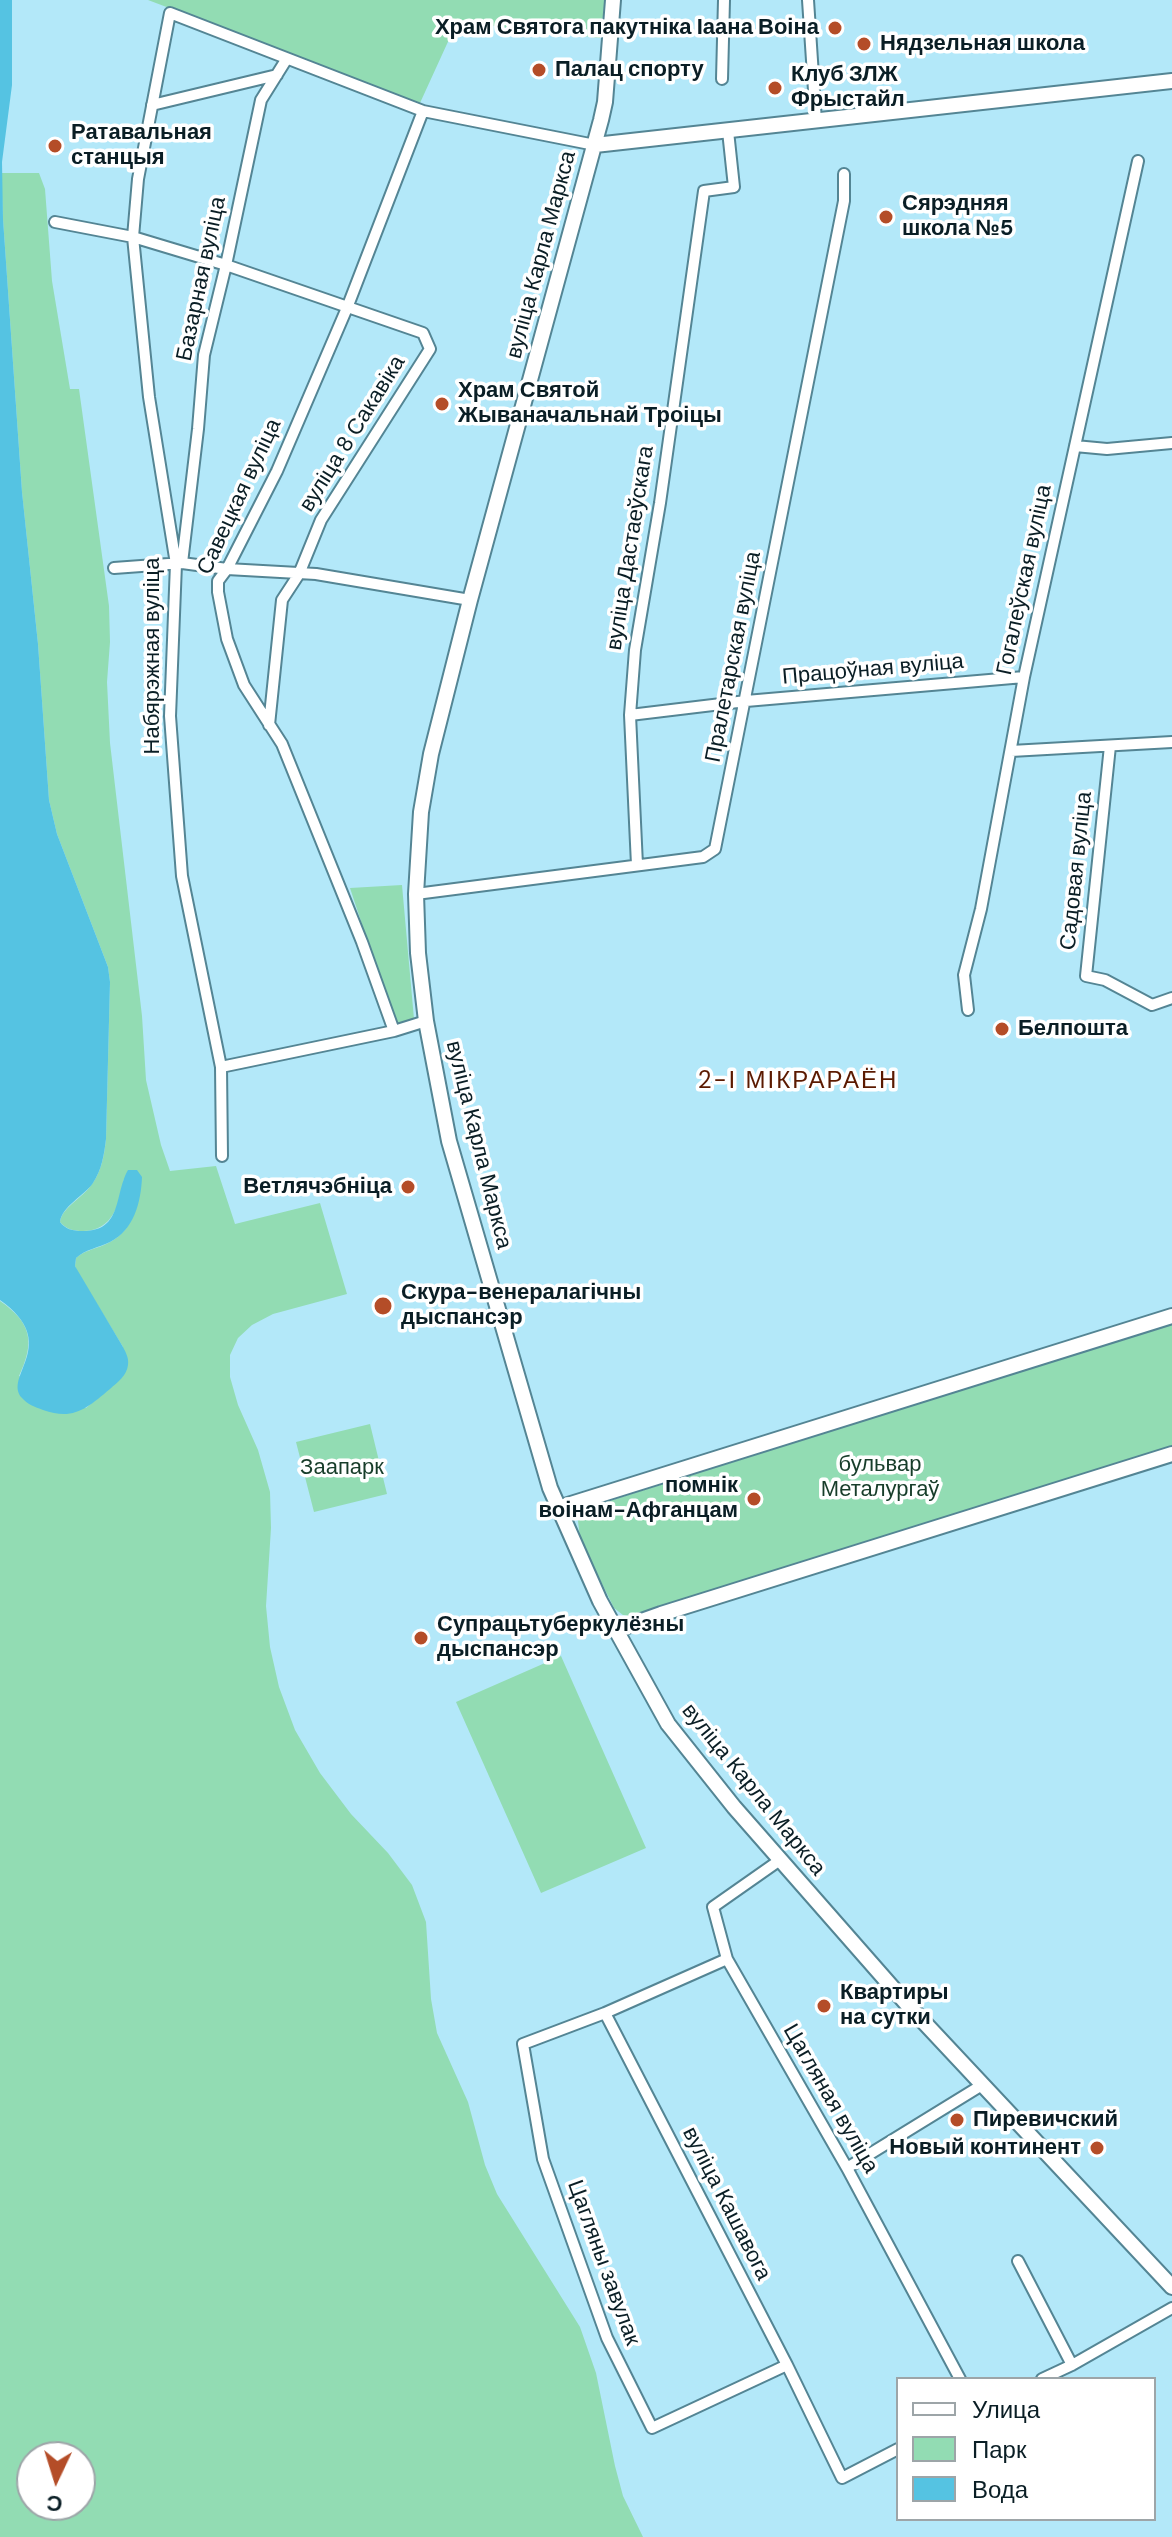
<!DOCTYPE html>
<html>
<head>
<meta charset="utf-8">
<style>
  body { margin:0 }
  #map { position:relative; width:1172px; height:2537px; overflow:hidden; background:#b3e8f9; font-family:"DM Sans",sans-serif }
  canvas { display:block }
  .legend { position:absolute; left:896px; top:2377px; width:260px; height:144px; box-sizing:border-box; background:#fff; border:2px solid #9da5a8; margin:0; padding:10px 14px; list-style:none; font-size:24px; color:#0a1e25 }
  .legend li { display:flex; align-items:center; gap:16px; height:40px }
  .legend b { width:40px; border:2px solid #9da5a8 }
  .north { position:absolute; left:16px; top:2441px; width:80px; height:80px; box-sizing:border-box; background:#fff; border:2px solid #9da5a8; border-radius:50%; rotate:184deg; font-size:22px; font-weight:700; line-height:32px; text-align:center; color:#0a1e25 }
  .north::after { content:''; display:block; margin:auto; width:28px; height:36px; background:#b44d28; clip-path:polygon(50% 0,100% 100%,50% 72%,0 100%) }
</style>
</head>
<body>
<div id="map">
<canvas width="1172" height="2537"></canvas>
<ul class="legend">
<li><b style="height:10px;background:#fff"></b>Улица</li>
<li><b style="height:22px;background:#92dcb3"></b>Парк</li>
<li><b style="height:22px;background:#55c3e2"></b>Вода</li>
</ul>
<div class="north">С</div>
</div>
<script>
const g = document.querySelector('canvas').getContext('2d');
g.lineJoin = 'round';
function paint(path, color) {
  g.fillStyle = color;
  g.fill(path, 'evenodd');
}
function strokePath(path, color, width, dash) {
  g.strokeStyle = color;
  g.lineWidth = width;
  g.lineCap = dash ? 'butt' : 'round';
  g.setLineDash(dash || []);
  g.stroke(path);
}
function drawText(font, color, halo, rows, align = 'center') {
  g.font = font + ' "DM Sans",sans-serif';
  g.lineWidth = 7;
  g.setLineDash([]);
  g.textBaseline = 'middle';
  g.strokeStyle = halo;
  g.fillStyle = color;
  for (const [text, x, y, turn = 0] of rows) {
    g.save();
    g.translate(x, y);
    g.rotate((+turn || 0) * Math.PI / 180);
    g.textAlign = isNaN(turn) ? turn : align;
    if (halo) g.strokeText(text, 0, 0);
    g.fillText(text, 0, 0);
    g.restore();
  }
}
const green = new Path2D(`
  M 148,0 L 605,0 L 600,38 L 457,22 L 420,103 Z
  M 1,173 L 39,173 L 45,189 L 52,281 L 70,389 L 79,389 L 109,606 L 110,642 L 107,682 L 110,743 L 142,1016 L 146,1080 L 161,1145 L 170,1171 L 216,1166 L 235,1224 L 320,1203 L 347,1294 L 273,1314 L 252,1325 L 238,1338 L 230,1355 L 230,1377 L 238,1405 L 258,1450 L 270,1492 L 271,1528 L 266,1606 L 270,1647 L 279,1687 L 295,1730 L 320,1773 L 351,1814 L 388,1853 L 412,1885 L 426,1922 L 431,1999 L 437,2033 L 468,2102 L 485,2165 L 497,2194 L 580,2327 L 596,2373 L 615,2466 L 623,2496 L 643,2537 L 0,2537 L 0,1301 C 32,1323 35,1342 19,1376 L 86,1408 L 123,1376 L 123,1347 L 78,1273 L 75,1266 L 76,1258 C 84,1251 94,1249 104,1245 C 131,1234 138,1209 141,1183 L 124,1179 C 120,1203 113,1231 83,1231 C 73,1231 66,1229 60,1222 C 62,1208 80,1199 89,1188 C 101,1174 104,1157 106,1139 L 110,982 L 108,967 L 57,834 L 49,800 L 38,644 L 22,492 L 3,219 ZM 32,2457 L 80,2457 L 80,2505 L 32,2505 Z
  M 402,885 L 414,1019 L 395,1024 L 350,888 Z
  M 1172,1324 L 1172,1447 L 633,1617 L 623,1615 L 614,1608 L 580,1539 L 578,1521 L 587,1508 Z
  M 370,1424 L 387,1494 L 314,1512 L 296,1442 Z
  M 561,1656 L 646,1848 L 541,1893 L 456,1702 Z`);
const water = new Path2D(`
  M 0,0 L 12,0 L 12,85 L 2,162 L 3,219 L 22,492 L 38,644 L 49,800 L 57,834 L 108,967 L 110,982 L 106,1139 C 104,1155 102,1169 93,1183 C 84,1196 62,1206 60,1222 C 65,1229 73,1231 82,1231 C 123,1232 114,1194 128,1170 L 137,1170 L 142,1177 C 141,1202 134,1230 110,1242 C 98,1248 86,1249 76,1258 L 75,1266 L 123,1347 C 126,1353 129,1358 128,1365 C 127,1375 118,1382 110,1389 C 87,1408 74,1421 43,1410 C 35,1407 27,1404 22,1398 C 2,1376 62,1344 0,1300 Z`);
const street = new Path2D(`
  M 808,0 L 816,121
  M 722,79 L 724,0
  M 152,105 L 277,75
  M 55,222 L 133,237 L 226,265 L 423,333 L 430,349 L 321,520 L 299,574 L 282,600 L 269,725
  M 1075,446 L 1107,449 L 1172,443
  M 182,563 L 198,429 L 204,355 L 226,265 L 261,100 L 286,60
  M 114,568 L 182,563 L 227,569 L 316,574 L 470,600
  M 630,715 L 746,701 L 1024,677
  M 1110,746 L 1086,976 L 1105,980 L 1152,1005 L 1172,998
  M 1011,751 L 1172,742
  M 637,865 L 630,715 L 635,650 L 660,503 L 704,191 L 734,187 L 728,131
  M 416,894 L 703,857 L 715,849 L 844,201 L 844,174
  M 968,1010 L 964,975 L 981,909 L 1024,677 L 1138,161
  M 394,1031 L 362,942 L 282,744 L 244,685 L 227,639 L 218,592 L 218,581 L 227,569 L 277,471 L 347,308 L 423,111
  M 221,1067 L 394,1031 L 426,1021
  M 222,1156 L 221,1067 L 182,876 L 170,716 L 176,564 L 149,397 L 133,237 L 138,179 L 170,13 L 423,111 L 595,145
  M 780,1860 L 713,1907 L 727,1959 L 847,2168 L 960,2379
  M 727,1959 L 605,2013 L 787,2365 L 842,2478 L 898,2449
  M 605,2013 L 523,2044 L 543,2159 L 607,2338 L 652,2428 L 787,2365
  M 847,2168 L 982,2085
  M 1018,2261 L 1072,2365
  M 1042,2379 L 1072,2365 L 1172,2308`);
const secondary = new Path2D(`
  M 613,0 L 605,102 L 601,120 L 470,600 L 431,754 L 421,812 L 416,894 L 418,953 L 426,1021 L 449,1141 L 550,1488 L 600,1601 L 668,1724 L 734,1807 L 906,2003 L 1172,2287
  M 595,145 L 1172,81
  M 558,1508 L 1172,1316
  M 616,1630 L 661,1614 L 1172,1454`);
const markers = [
  [835,28,8,"#b44d28"],
  [864,44,8,"#b44d28"],
  [539,70,8,"#b44d28"],
  [775,88,8,"#b44d28"],
  [55,146,8,"#b44d28"],
  [886,217,8,"#b44d28"],
  [442,404,8,"#b44d28"],
  [1002,1029,8,"#b44d28"],
  [408,1187,8,"#b44d28"],
  [383,1306,10,"#b44d28"],
  [754,1499,8,"#b44d28"],
  [421,1638,8,"#b44d28"],
  [824,2006,8,"#b44d28"],
  [957,2120,8,"#b44d28"],
  [1097,2148,8,"#b44d28"]
];
const poiNames = [
  ["Храм Святога пакутніка Іаана Воіна",819,28,"right"],
  ["Нядзельная школа",880,44],
  ["Палац спорту",555,70],
  ["Клуб ЗЛЖ",791,75],
  ["Фрыстайл",791,100],
  ["Ратавальная",71,133],
  ["станцыя",71,158],
  ["Сярэдняя",902,204],
  ["школа №5",902,229],
  ["Храм Святой",458,391],
  ["Жываначальнай Троіцы",458,416],
  ["Белпошта",1018,1029],
  ["Ветлячэбніца",392,1187,"right"],
  ["Скура-венералагічны",401,1293],
  ["дыспансэр",401,1318],
  ["помнік",738,1486,"right"],
  ["воінам-Афганцам",738,1511,"right"],
  ["Супрацьтуберкулёзны",437,1625],
  ["дыспансэр",437,1650],
  ["Квартиры",840,1993],
  ["на сутки",840,2018],
  ["Пиревичский",973,2120],
  ["Новый континент",1081,2148,"right"]
];
const streetNames = [
  ["вуліца Карла Маркса",542,255,-75],
  ["Базарная вуліца",202,279,-78],
  ["вуліца 8 Сакавіка",353,434,-58],
  ["Савецкая вуліца",240,497,-65],
  ["вуліца Дастаеўскага",631,548,-81],
  ["Гогалеўская вуліца",1025,580,-78],
  ["Набярэжная вуліца",153,656,-90],
  ["Пралетарская вуліца",734,657,-79],
  ["Працоўная вуліца",873,670,-5],
  ["Садовая вуліца",1077,871,-84],
  ["вуліца Карла Маркса",478,1145,76],
  ["вуліца Карла Маркса",753,1790,51],
  ["Цагляная вуліца",830,2099,60],
  ["вуліца Кашавога",726,2204,63],
  ["Цагляны завулак",603,2263,70]
];
const parkNames = [
  ["бульвар",880,1465],
  ["Металургаў",880,1490],
  ["Заапарк",342,1468]
];
const neighbourhoodNames = [
  ["2-І МІКРАРАЁН",798,1082]
];
paint(green, '#92dcb3');
paint(water, '#55c3e2');
strokePath(street, '#548594', 14);
strokePath(secondary, '#548594', 18);
strokePath(street, '#fff', 10);
strokePath(secondary, '#fff', 14);
for (const [x, y, r, color] of markers) {
  const dot = new Path2D();
  dot.arc(x, y, r, 0, 2 * Math.PI);
  g.fillStyle = color;
  g.fill(dot);
  strokePath(dot, '#fff', 3);
}
drawText('bold 22px', '#0a1e25', '#fff', poiNames, 'left');
drawText('22px', '#0a1e25', '#fff', streetNames);
drawText('22px', '#173d2a', '#fff', parkNames);
g.letterSpacing = '2px';
drawText('24px', '#5b1a01', '#fff', neighbourhoodNames);
g.letterSpacing = '0px';
</script>
</body>
</html>
